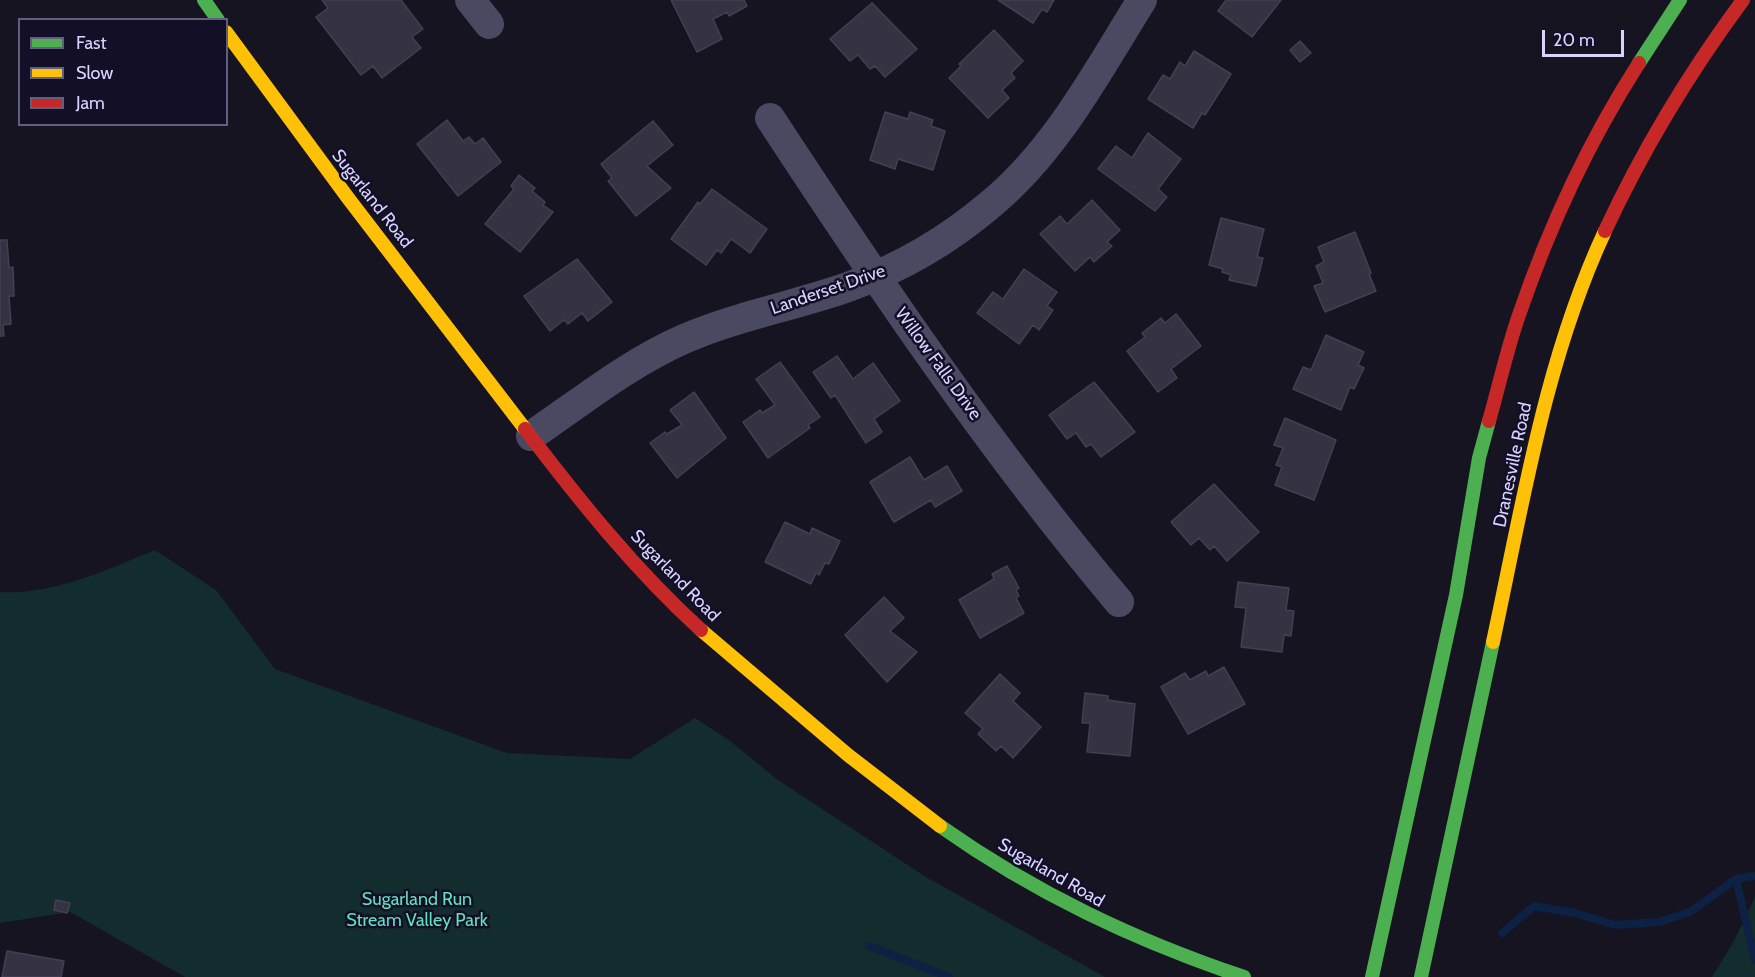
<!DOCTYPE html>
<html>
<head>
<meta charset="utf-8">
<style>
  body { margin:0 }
  #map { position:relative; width:1755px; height:977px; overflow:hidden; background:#161421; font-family:Cabin,sans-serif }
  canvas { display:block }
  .legend { position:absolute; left:18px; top:18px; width:210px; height:108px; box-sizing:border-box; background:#130f26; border:2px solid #625e7d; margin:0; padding:8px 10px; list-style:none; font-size:18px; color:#d9d4ff }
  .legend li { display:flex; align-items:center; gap:12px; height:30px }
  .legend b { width:30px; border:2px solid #625e7d }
  .scale { position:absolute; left:1542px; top:30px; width:82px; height:27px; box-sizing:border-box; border:3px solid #d9d4ff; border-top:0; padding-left:8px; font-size:18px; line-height:21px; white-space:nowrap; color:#d9d4ff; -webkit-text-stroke:4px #130f26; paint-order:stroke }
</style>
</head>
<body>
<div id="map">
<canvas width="1755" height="977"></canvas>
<ul class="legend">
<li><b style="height:8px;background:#4caf50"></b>Fast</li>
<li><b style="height:8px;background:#ffc107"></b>Slow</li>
<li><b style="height:8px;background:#c62828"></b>Jam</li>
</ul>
<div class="scale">20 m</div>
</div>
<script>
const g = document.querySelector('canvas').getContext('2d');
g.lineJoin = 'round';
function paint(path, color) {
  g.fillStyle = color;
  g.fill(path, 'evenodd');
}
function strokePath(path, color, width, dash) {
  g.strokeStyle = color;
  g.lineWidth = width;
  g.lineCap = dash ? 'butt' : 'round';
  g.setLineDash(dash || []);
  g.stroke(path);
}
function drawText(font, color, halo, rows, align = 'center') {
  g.font = font + ' Cabin,sans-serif';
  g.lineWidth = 5;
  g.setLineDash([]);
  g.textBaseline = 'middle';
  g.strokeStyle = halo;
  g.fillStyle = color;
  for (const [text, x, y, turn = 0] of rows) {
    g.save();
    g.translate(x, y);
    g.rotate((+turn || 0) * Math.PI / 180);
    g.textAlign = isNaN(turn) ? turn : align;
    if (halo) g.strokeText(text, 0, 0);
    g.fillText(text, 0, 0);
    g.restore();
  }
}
const green = new Path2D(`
  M 155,550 L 216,590 L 275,669 L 507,753 L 630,759 L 695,718 L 729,740 L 778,780 L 926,877 L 1105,977 L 185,977 L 70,912 L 0,923 L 0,592 C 53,595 107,570 155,550 Z
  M 1755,897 L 1755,977 L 1712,977 L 1734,941 Z`);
const stream = new Path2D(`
  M 1736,879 L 1755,960
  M 1502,933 L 1534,906 L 1575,913 L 1615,925 L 1659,922 L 1690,912 L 1736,879 L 1755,876
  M 869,946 L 949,977`);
const building = new Path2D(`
  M 322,0 L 401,0 L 423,29 L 412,37 L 421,48 L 382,78 L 373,66 L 361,75 L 316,17 L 328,8 Z
  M 671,0 L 744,0 L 747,6 L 729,16 L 727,12 L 713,19 L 722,39 L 697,52 Z
  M 998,0 L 1054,0 L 1047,12 L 1042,9 L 1033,23 Z
  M 1226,0 L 1281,0 L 1252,37 L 1218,11 Z
  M 872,3 L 917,49 L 885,77 L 875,66 L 870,69 L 858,55 L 850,61 L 830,39 Z
  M 994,30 L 1023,61 L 1011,73 L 1015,78 L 1002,90 L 1009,98 L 988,118 L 949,78 L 961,66 L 959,64 Z
  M 1300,41 L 1311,53 L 1300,62 L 1290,50 Z
  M 1194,51 L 1231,74 L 1205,115 L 1202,113 L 1193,128 L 1148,99 L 1163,75 L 1170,79 L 1180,62 L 1185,66 Z
  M 885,112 L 908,119 L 910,112 L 933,120 L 931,126 L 945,131 L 933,170 L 898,159 L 895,169 L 870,160 Z
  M 447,120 L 463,141 L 469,137 L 475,144 L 483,138 L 501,162 L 458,196 L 417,144 Z
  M 653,121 L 673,145 L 647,166 L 671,188 L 636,216 L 608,181 L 612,178 L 601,164 Z
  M 1148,133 L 1181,159 L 1158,189 L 1167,197 L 1155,211 L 1098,169 L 1116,146 L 1132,158 Z
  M 519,175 L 535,188 L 532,191 L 545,202 L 543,205 L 553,212 L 520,252 L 485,224 L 514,189 L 511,186 Z
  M 712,189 L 767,229 L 750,253 L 731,239 L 721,253 L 717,250 L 706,265 L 671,239 L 698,202 L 700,204 Z
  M 1092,200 L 1120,230 L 1107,242 L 1112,246 L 1094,262 L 1090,257 L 1075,271 L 1040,234 L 1060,216 L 1067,224 Z
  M 1221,218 L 1264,229 L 1257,257 L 1263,258 L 1256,286 L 1229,280 L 1231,275 L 1222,272 L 1223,269 L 1209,265 Z
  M 1355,232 L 1371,273 L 1369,274 L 1376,291 L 1325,312 L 1314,286 L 1323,283 L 1316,266 L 1324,262 L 1318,247 Z
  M 0,240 L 7,240 L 9,268 L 13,267 L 14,296 L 9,296 L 11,324 L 3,325 L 4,336 L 0,336 Z
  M 577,259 L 612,302 L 588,321 L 582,313 L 568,324 L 564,320 L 550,331 L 524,296 Z
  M 1024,269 L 1057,292 L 1047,306 L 1053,310 L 1039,330 L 1033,325 L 1019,344 L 977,313 L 993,292 L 1003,299 Z
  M 1176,314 L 1201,346 L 1171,369 L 1177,378 L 1158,392 L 1127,351 L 1145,337 L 1142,333 L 1161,318 L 1165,323 Z
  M 1326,335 L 1364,352 L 1358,365 L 1364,368 L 1354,389 L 1350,387 L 1341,410 L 1293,389 L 1303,367 L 1311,370 Z
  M 837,356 L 853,379 L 873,363 L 900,401 L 874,419 L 882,432 L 866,443 L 835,395 L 831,398 L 813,372 Z
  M 780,362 L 820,417 L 808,425 L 810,428 L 768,458 L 743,422 L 760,410 L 762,413 L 775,405 L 756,379 Z
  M 1094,382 L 1135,432 L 1101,457 L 1091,444 L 1086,447 L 1076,433 L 1067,439 L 1049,415 Z
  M 694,392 L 726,438 L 677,478 L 650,443 L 665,432 L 667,434 L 682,425 L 670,410 Z
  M 1285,418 L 1336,440 L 1314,500 L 1275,485 L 1282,467 L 1276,465 L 1283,448 L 1274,445 Z
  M 910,457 L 924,480 L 947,466 L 962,491 L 935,507 L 931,500 L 894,522 L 870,482 Z
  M 1214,484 L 1259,532 L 1227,561 L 1214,546 L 1210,550 L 1199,538 L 1191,545 L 1171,522 Z
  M 785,522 L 810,534 L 812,528 L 840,541 L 829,564 L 825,563 L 819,575 L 816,573 L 811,584 L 765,562 Z
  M 1007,566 L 1019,588 L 1016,590 L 1019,596 L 1016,598 L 1024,613 L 980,638 L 959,600 L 994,579 L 992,574 Z
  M 1238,582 L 1289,588 L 1286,610 L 1294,611 L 1291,636 L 1284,635 L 1282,652 L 1241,647 L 1246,608 L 1235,607 Z
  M 884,597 L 904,618 L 890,631 L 917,652 L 887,682 L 845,635 Z
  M 1224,667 L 1245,704 L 1188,734 L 1161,687 L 1185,673 L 1190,680 L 1206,671 L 1208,676 Z
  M 1000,674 L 1020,693 L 1013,701 L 1041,727 L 1013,758 L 1001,746 L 996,751 L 978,734 L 983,729 L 965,713 Z
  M 1085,693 L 1108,696 L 1108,700 L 1135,704 L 1130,756 L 1087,752 L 1090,723 L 1082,723 Z
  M 56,900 L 70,903 L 67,913 L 54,910 Z
  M 7,951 L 64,961 L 61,977 L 2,977 Z`);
const street = new Path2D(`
  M 470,0 L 489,24
  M 770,118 C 878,283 991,450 1119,602
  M 531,436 C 581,402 629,363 684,339 C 737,316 794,306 848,287 C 901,268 950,239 992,203 C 1057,149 1098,70 1142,0`);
const fast = new Path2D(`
  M 204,0 L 218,20
  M 1639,63 L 1680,0
  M 940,826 C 1035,893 1134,940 1244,977
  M 1372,977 L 1456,595 L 1479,458 L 1489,421
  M 1421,977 L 1493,642`);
const slow = new Path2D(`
  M 226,32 L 348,198 L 525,429
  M 701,630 L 848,755 L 940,826
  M 1493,642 C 1523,503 1545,360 1605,231`);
const jam = new Path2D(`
  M 1605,231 C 1643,149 1689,73 1743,0
  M 1489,421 C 1499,386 1507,349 1519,315 C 1549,227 1589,141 1639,63
  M 525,429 C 579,500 635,570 701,630`);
const streetNames = [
  ["Sugarland Road",372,199,52],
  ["Landerset Drive",828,290,-19],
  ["Willow Falls Drive",938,364,54],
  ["Dranesville Road",1513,465,-78],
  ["Sugarland Road",675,576,46],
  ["Sugarland Road",1051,873,30]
];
const parkNames = [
  ["Sugarland Run",417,900],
  ["Stream Valley Park",417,921]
];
paint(green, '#132c2d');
strokePath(stream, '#0d2144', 8);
paint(building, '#343243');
strokePath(building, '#433f54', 1.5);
strokePath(street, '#4a4962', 30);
strokePath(fast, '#4caf50', 14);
strokePath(slow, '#ffc107', 14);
strokePath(jam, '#c62828', 14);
drawText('18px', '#d9d4ff', '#130f26', streetNames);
drawText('18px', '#5fe0c0', '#130f26', parkNames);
</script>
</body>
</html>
